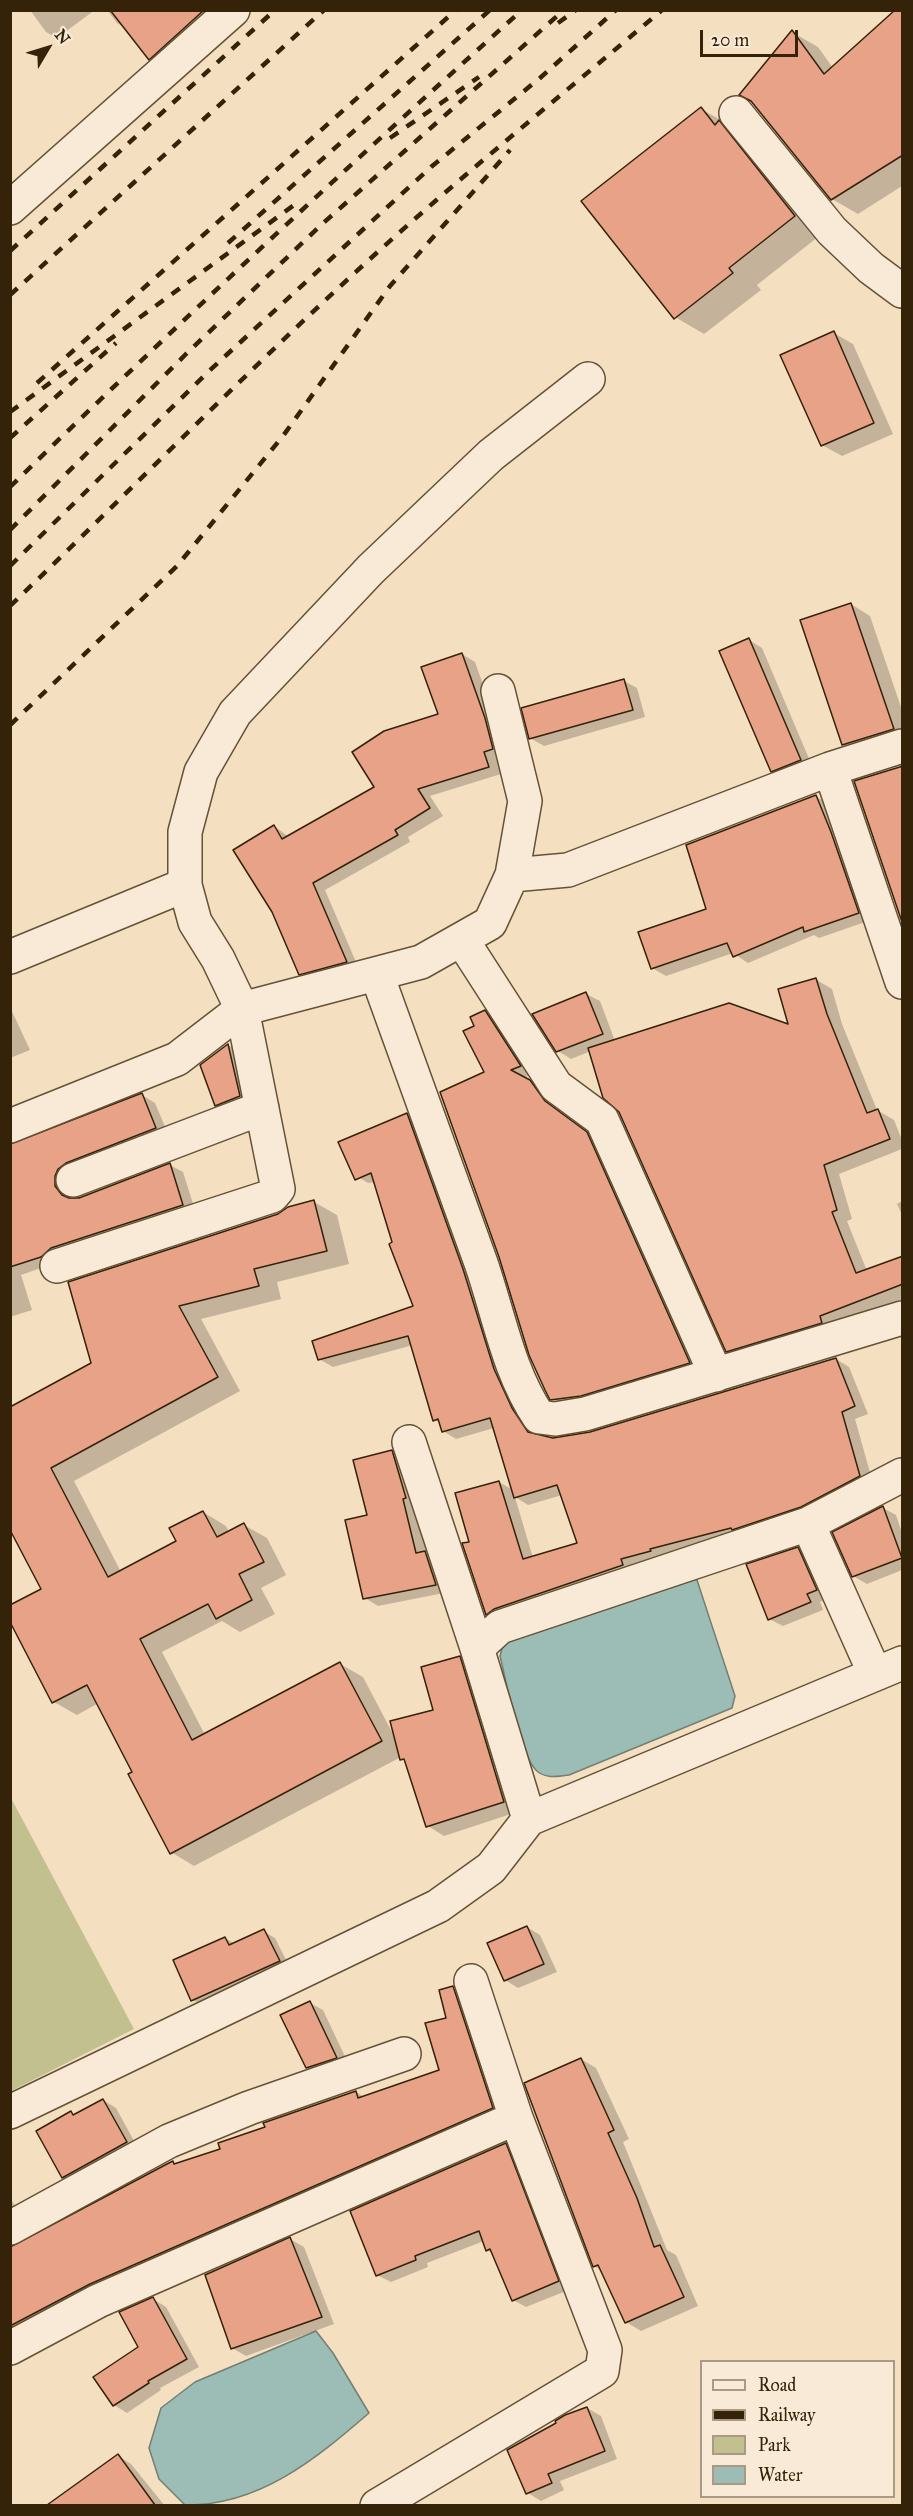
<!DOCTYPE html>
<html>
<head>
<meta charset="utf-8">
<style>
  body { margin:0 }
  #map { position:relative; width:913px; height:2516px; overflow:hidden; background:#f5dfc1; font-family:"IM FELL Great Primer",serif }
  canvas { display:block }
  .frame { position:absolute; inset:0; border:12px solid #342309; pointer-events:none }
  .legend { position:absolute; left:700px; top:2360px; width:195px; height:138px; box-sizing:border-box; background:#f8ead7; border:2px solid #aa9a85; margin:0; padding:8px 10px; list-style:none; font-size:18px; color:#342309 }
  .legend li { display:flex; align-items:center; gap:12px; height:30px }
  .legend b { width:30px; border:2px solid #aa9a85 }
  .north { position:absolute; left:18px; top:18px; width:60px; height:60px; -webkit-text-stroke:4px #f8ead7; paint-order:stroke; rotate:52deg; font-size:16px; font-weight:700; line-height:24px; text-align:center; color:#342309 }
  .north::after { content:''; display:block; margin:auto; width:21px; height:27px; background:#342309; clip-path:polygon(50% 0,100% 100%,50% 72%,0 100%) }
  .scale { position:absolute; left:700px; top:30px; width:98px; height:27px; box-sizing:border-box; border:3px solid #342309; border-top:0; padding-left:8px; font-size:18px; line-height:21px; white-space:nowrap; color:#342309; -webkit-text-stroke:4px #f8ead7; paint-order:stroke }
</style>
</head>
<body>
<div id="map">
<canvas width="913" height="2516"></canvas>
<div class="frame"></div>
<ul class="legend">
<li><b style="height:8px;background:#f8ead7"></b>Road</li>
<li><b style="height:8px;background:#342309"></b>Railway</li>
<li><b style="height:16px;background:#c2c08e"></b>Park</li>
<li><b style="height:16px;background:#9cbcb6"></b>Water</li>
</ul>
<div class="north">N</div>
<div class="scale">20 m</div>
</div>
<script>
const g = document.querySelector('canvas').getContext('2d');
g.lineJoin = 'round';
function paint(path, color) {
  g.fillStyle = color;
  g.fill(path, 'evenodd');
}
function strokePath(path, color, width, dash) {
  g.strokeStyle = color;
  g.lineWidth = width;
  g.lineCap = dash ? 'butt' : 'round';
  g.setLineDash(dash || []);
  g.stroke(path);
}
const green = new Path2D(`
  M 11,1798 L 134,2029 L 11,2091 L 10,2091 Z`);
const water = new Path2D(`
  M 695,1574 L 735,1696 L 732,1708 L 569,1775 C 558,1776 548,1779 538,1772 C 520,1758 506,1680 500,1656 L 503,1645 L 511,1638 Z
  M 316,2331 L 333,2353 L 369,2413 C 316,2459 259,2506 185,2505 L 159,2479 L 149,2448 L 161,2408 L 195,2382 Z`);
const shadow = new Path2D(`
  M 30,10 L 95,10 L 57,38 L 46,32 Z
  M 107,10 L 223,10 L 161,65 L 150,59 L 127,29 L 117,23 Z
  M 902,10 L 902,186 L 858,214 L 832,199 L 792,32 L 818,47 L 833,68 Z
  M 701,109 L 730,125 L 823,233 L 757,285 L 761,290 L 704,334 L 675,317 Z
  M 834,333 L 853,344 L 893,434 L 842,456 L 822,445 Z
  M 851,604 L 870,616 L 902,710 L 902,743 L 863,756 L 843,744 Z
  M 749,640 L 762,648 L 813,768 L 785,778 L 772,771 Z
  M 462,654 L 475,662 L 498,727 L 506,757 L 497,759 L 501,774 L 430,796 L 443,816 L 408,837 L 410,842 L 325,890 L 359,969 L 313,981 L 300,974 L 274,826 L 289,837 L 376,787 L 440,715 Z
  M 624,681 L 637,688 L 645,717 L 544,746 L 530,738 Z
  M 815,796 L 829,804 L 871,920 L 819,938 L 814,935 L 748,963 L 733,953 L 666,976 L 652,968 Z
  M 815,979 L 832,989 L 842,1024 L 877,1110 L 894,1120 L 902,1140 L 902,1149 L 839,1174 L 852,1219 L 847,1221 L 867,1271 L 902,1257 L 902,1299 L 743,1360 L 727,1351 L 591,1051 L 571,1059 L 558,1051 L 586,994 L 600,1001 L 615,1041 L 790,1026 Z
  M 10,1007 L 30,1050 L 10,1058 Z
  M 484,1011 L 498,1019 L 533,1074 L 523,1078 L 543,1089 L 558,1110 L 600,1141 L 702,1370 L 565,1406 L 552,1398 L 476,1027 Z
  M 228,1045 L 241,1053 L 253,1104 L 230,1112 L 216,1105 Z
  M 142,1095 L 155,1103 L 169,1136 L 67,1184 L 69,1196 L 71,1200 L 79,1199 L 170,1165 L 183,1172 L 196,1213 L 21,1275 L 32,1310 L 10,1317 L 10,1146 Z
  M 407,1114 L 420,1122 L 525,1417 L 538,1436 L 553,1439 L 591,1433 L 836,1359 L 849,1367 L 868,1414 L 855,1419 L 873,1483 L 500,1621 L 487,1614 L 499,1482 L 513,1490 L 494,1428 L 456,1439 L 443,1431 L 441,1423 L 435,1420 L 413,1345 L 333,1367 L 319,1359 L 415,1307 L 375,1182 L 368,1183 L 355,1175 ZM 562,1495 L 579,1544 L 533,1558 L 515,1497 L 528,1505 Z
  M 902,1201 L 902,1215 L 897,1204 Z
  M 314,1202 L 337,1215 L 349,1264 L 277,1282 L 281,1299 L 201,1319 L 240,1391 L 74,1481 L 121,1572 L 178,1542 L 203,1512 L 226,1526 L 229,1532 L 244,1525 L 267,1538 L 286,1575 L 261,1588 L 275,1614 L 240,1632 L 222,1621 L 162,1652 L 205,1735 L 340,1664 L 363,1677 L 393,1734 L 435,1711 L 460,1658 L 476,1667 L 520,1811 L 444,1836 L 428,1826 L 406,1762 L 401,1757 L 194,1866 L 171,1852 L 134,1773 L 97,1704 L 77,1715 L 54,1702 L 43,1589 L 10,1526 L 93,1364 L 278,1215 Z
  M 392,1451 L 405,1459 L 427,1554 L 438,1560 L 449,1592 L 378,1606 L 365,1598 L 369,1516 Z
  M 883,1508 L 896,1515 L 902,1533 L 902,1570 L 867,1584 L 853,1576 Z
  M 798,1549 L 811,1556 L 829,1598 L 820,1602 L 823,1610 L 783,1626 L 769,1619 Z
  M 527,1927 L 540,1935 L 557,1972 L 518,1988 L 505,1980 Z
  M 263,1931 L 275,1938 L 290,1968 L 204,2006 L 193,2000 L 225,1938 L 235,1944 Z
  M 453,1988 L 466,1996 L 505,2115 L 10,2343 L 10,2248 L 173,2163 L 177,2165 L 222,2150 L 267,2128 L 356,2092 L 364,2097 L 440,2071 Z
  M 310,2003 L 323,2010 L 349,2065 L 320,2075 L 307,2067 Z
  M 581,2059 L 596,2068 L 629,2139 L 623,2142 L 667,2250 L 676,2255 L 698,2306 L 641,2331 L 626,2322 L 603,2271 L 594,2266 Z
  M 103,2100 L 116,2108 L 139,2150 L 77,2185 L 63,2177 L 71,2113 L 75,2115 Z
  M 505,2145 L 519,2152 L 571,2289 L 526,2307 L 513,2300 L 494,2254 L 487,2250 L 484,2241 L 427,2263 L 428,2267 L 391,2282 L 377,2275 Z
  M 10,2198 L 21,2215 L 10,2223 Z
  M 290,2239 L 304,2247 L 334,2324 L 246,2356 L 232,2348 Z
  M 153,2299 L 166,2307 L 199,2367 L 160,2388 L 161,2390 L 127,2413 L 114,2405 L 140,2348 Z
  M 587,2408 L 601,2416 L 617,2459 L 560,2481 L 564,2490 L 541,2501 L 528,2493 Z
  M 118,2456 L 131,2464 L 165,2506 L 55,2506 L 53,2503 Z`);
const building = new Path2D(`
  M 110,10 L 204,10 L 149,60 Z
  M 895,10 L 903,10 L 903,155 L 831,200 L 751,101 L 739,95 L 792,30 L 824,74 Z
  M 701,107 L 715,125 L 719,120 L 795,216 L 729,268 L 733,273 L 674,319 L 581,201 Z
  M 834,331 L 874,423 L 821,446 L 780,355 Z
  M 851,603 L 894,729 L 842,745 L 800,620 Z
  M 749,638 L 801,760 L 771,772 L 719,651 Z
  M 462,653 L 485,718 L 493,749 L 484,752 L 489,767 L 418,789 L 430,808 L 395,830 L 398,835 L 313,883 L 347,962 L 299,975 L 272,912 L 233,850 L 274,825 L 282,839 L 374,787 L 352,752 L 384,731 L 438,714 L 421,667 Z
  M 624,679 L 633,710 L 529,739 L 521,708 Z
  M 903,766 L 903,925 L 854,781 Z
  M 816,795 L 831,832 L 859,913 L 804,932 L 803,927 L 733,957 L 727,943 L 651,969 L 638,932 L 706,909 L 686,845 Z
  M 816,978 L 827,1014 L 867,1113 L 878,1109 L 890,1139 L 824,1165 L 837,1210 L 832,1212 L 856,1273 L 903,1256 L 903,1284 L 820,1316 L 822,1323 L 726,1352 L 619,1112 L 603,1098 L 588,1048 L 729,1003 L 788,1024 L 778,989 Z
  M 586,992 L 603,1034 L 556,1052 L 532,1014 Z
  M 485,1010 L 521,1066 L 511,1070 L 530,1080 L 545,1101 L 587,1132 L 690,1363 L 581,1396 L 550,1400 L 545,1390 L 529,1355 L 499,1257 L 440,1092 L 484,1072 L 463,1031 L 474,1026 L 470,1017 Z
  M 228,1044 L 240,1096 L 215,1106 L 200,1065 Z
  M 142,1093 L 156,1128 L 66,1163 L 58,1169 L 55,1176 L 55,1186 L 62,1195 L 69,1198 L 79,1198 L 170,1163 L 183,1205 L 51,1248 L 41,1257 L 10,1267 L 10,1144 Z
  M 407,1113 L 463,1269 L 494,1369 L 512,1408 L 528,1432 L 553,1438 L 590,1432 L 836,1358 L 855,1406 L 842,1412 L 860,1476 L 801,1507 L 732,1530 L 731,1528 L 650,1549 L 651,1551 L 621,1559 L 623,1565 L 494,1609 L 486,1615 L 462,1543 L 469,1542 L 455,1493 L 499,1481 L 523,1559 L 577,1543 L 557,1485 L 514,1498 L 490,1418 L 442,1432 L 438,1419 L 433,1421 L 408,1336 L 318,1360 L 312,1341 L 413,1306 L 389,1244 L 392,1242 L 371,1173 L 355,1180 L 338,1142 Z
  M 314,1200 L 327,1251 L 254,1269 L 259,1286 L 179,1306 L 218,1377 L 51,1468 L 108,1577 L 176,1541 L 169,1528 L 203,1511 L 217,1537 L 244,1523 L 264,1562 L 239,1574 L 252,1600 L 216,1619 L 208,1604 L 140,1639 L 192,1740 L 340,1662 L 382,1741 L 170,1854 L 128,1774 L 132,1772 L 87,1685 L 52,1703 L 10,1622 L 10,1605 L 41,1589 L 10,1530 L 10,1407 L 91,1363 L 68,1282 L 278,1214 L 288,1207 Z
  M 392,1450 L 406,1498 L 403,1499 L 416,1553 L 425,1551 L 436,1585 L 363,1599 L 345,1520 L 367,1515 L 353,1460 Z
  M 883,1506 L 902,1558 L 852,1577 L 832,1532 Z
  M 798,1547 L 817,1590 L 807,1594 L 811,1602 L 768,1620 L 746,1564 Z
  M 460,1656 L 504,1802 L 426,1827 L 404,1759 L 400,1760 L 390,1721 L 433,1710 L 421,1667 Z
  M 527,1926 L 544,1964 L 504,1981 L 487,1943 Z
  M 264,1929 L 280,1961 L 191,2001 L 173,1960 L 225,1937 L 229,1945 Z
  M 453,1986 L 493,2108 L 90,2284 L 10,2326 L 10,2247 L 167,2164 L 173,2161 L 174,2164 L 220,2149 L 218,2143 L 265,2127 L 263,2123 L 356,2091 L 358,2098 L 439,2070 L 425,2023 L 446,2018 L 439,1990 Z
  M 310,2001 L 337,2058 L 306,2068 L 280,2015 Z
  M 581,2058 L 614,2130 L 608,2133 L 637,2198 L 654,2247 L 660,2245 L 684,2297 L 625,2323 L 598,2265 L 593,2267 L 524,2083 Z
  M 103,2099 L 127,2142 L 62,2178 L 36,2131 L 71,2111 L 73,2115 Z
  M 506,2143 L 559,2281 L 512,2301 L 490,2249 L 486,2251 L 479,2231 L 415,2256 L 416,2260 L 376,2276 L 350,2211 Z
  M 290,2237 L 322,2317 L 231,2349 L 205,2275 Z
  M 153,2297 L 187,2359 L 148,2381 L 149,2383 L 113,2406 L 93,2377 L 138,2347 L 119,2312 Z
  M 587,2407 L 605,2451 L 548,2474 L 552,2483 L 526,2494 L 507,2450 L 556,2423 L 555,2421 L 565,2415 Z
  M 118,2454 L 155,2505 L 47,2505 Z`);
const minor = new Path2D(`
  M 736,113 L 832,231 L 871,268 L 902,291
  M 10,208 L 233,10
  M 588,379 L 491,455 L 371,569 L 235,713 L 201,772 L 185,832 L 185,885 L 195,922 L 218,959 L 242,1009 L 421,962 L 490,923 L 512,875 L 568,870 L 830,769 L 902,982
  M 498,691 L 525,801 L 512,875
  M 830,769 L 902,746
  M 462,940 L 556,1086 L 602,1120 L 716,1375
  M 10,957 L 185,885
  M 377,975 C 412,1071 447,1167 481,1263 C 499,1315 508,1371 539,1417 L 555,1419 L 585,1414 L 902,1318
  M 10,1126 L 177,1059 L 242,1009 L 278,1189 L 272,1196 L 57,1266
  M 73,1180 L 262,1108
  M 409,1442 L 477,1648
  M 808,1524 L 875,1674
  M 529,1819 L 477,1648 L 500,1627 L 808,1524 L 902,1475
  M 10,2112 L 438,1906 L 491,1868 L 529,1819 L 902,1663
  M 10,2228 L 169,2141 L 249,2108 L 404,2054
  M 10,2348 L 98,2301 L 516,2118
  M 377,2506 L 602,2371 L 605,2350 L 516,2118 L 471,1981`);
const rail = new Path2D(`
  M 558,23 L 576,10
  M 390,138 L 479,77
  M 228,243 L 490,10
  M 10,251 L 275,10
  M 10,295 L 324,10
  M 37,383 L 456,10
  M 10,412 L 301,200
  M 10,438 L 116,343
  M 10,487 C 177,324 348,166 522,10
  M 10,530 L 186,354 L 321,225 L 564,10
  M 10,566 L 209,371 L 431,167 L 540,78 L 616,10
  M 10,606 C 127,494 240,378 359,269 C 457,179 561,96 662,10
  M 10,725 L 177,566 L 283,436 L 390,286 L 510,150`);
paint(green, '#c2c08e');
paint(water, '#9cbcb6');
strokePath(water, '#727f71', 1.5);
paint(shadow, '#0003');
paint(building, '#e7a287');
strokePath(building, '#342309', 1.5);
strokePath(minor, '#645237', 36);
strokePath(minor, '#f8ead7', 33);
strokePath(rail, '#342309', 4.5, [10, 10]);
</script>
</body>
</html>
